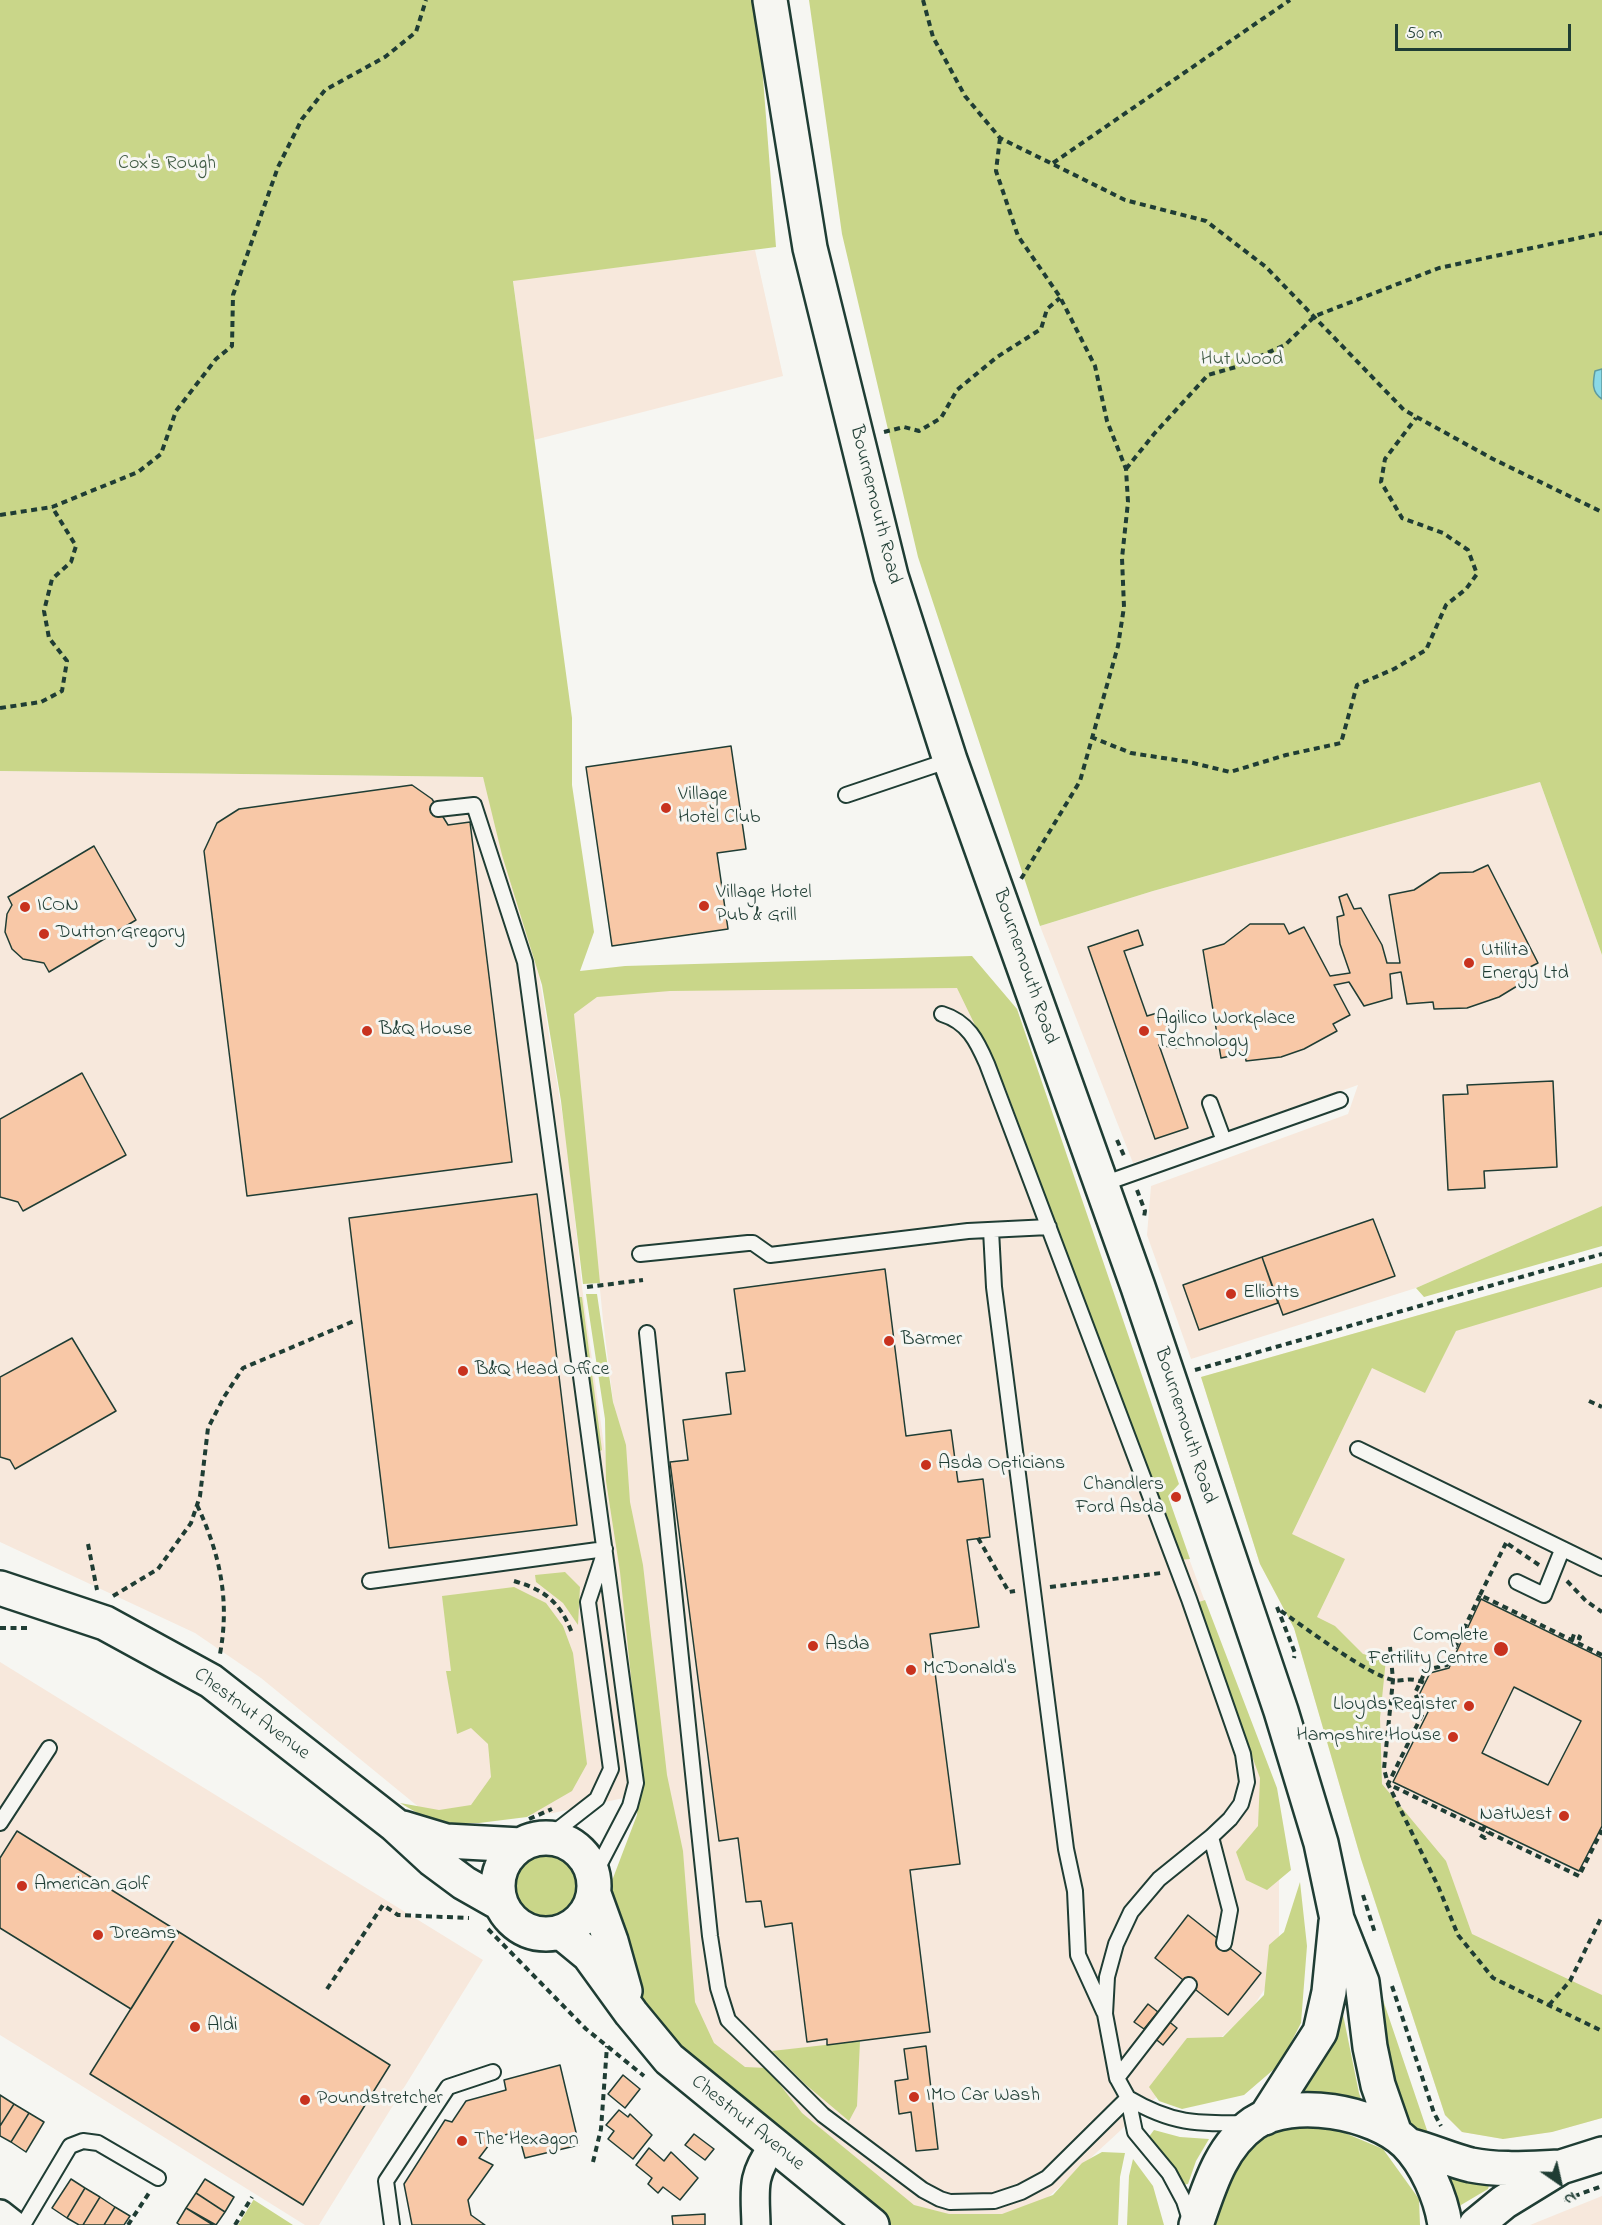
<!DOCTYPE html>
<html>
<head>
<meta charset="utf-8">
<style>
  body { margin:0 }
  #map { position:relative; width:1602px; height:2225px; overflow:hidden; background:#f6f6f2; font-family:"Indie Flower",sans-serif }
  canvas { display:block }
  .north { position:absolute; left:1530px; top:2153px; width:60px; height:60px; -webkit-text-stroke:4px #f6f6f2; paint-order:stroke; rotate:146deg; font-size:16px; font-weight:700; line-height:24px; text-align:center; color:#1f3d34 }
  .north::after { content:''; display:block; margin:auto; width:21px; height:27px; background:#1f3d34; clip-path:polygon(50% 0,100% 100%,50% 72%,0 100%) }
  .scale { position:absolute; left:1395px; top:24px; width:176px; height:27px; box-sizing:border-box; border:3px solid #1f3d34; border-top:0; padding-left:8px; font-size:18px; line-height:21px; white-space:nowrap; color:#1f3d34; -webkit-text-stroke:4px #f6f6f2; paint-order:stroke }
</style>
</head>
<body>
<div id="map">
<canvas width="1602" height="2225"></canvas>
<div class="north">N</div>
<div class="scale">50 m</div>
</div>
<script>
const g = document.querySelector('canvas').getContext('2d');
g.lineJoin = 'round';
function paint(path, color) {
  g.fillStyle = color;
  g.fill(path, 'evenodd');
}
function strokePath(path, color, width, dash) {
  g.strokeStyle = color;
  g.lineWidth = width;
  g.lineCap = dash ? 'butt' : 'round';
  g.setLineDash(dash || []);
  g.stroke(path);
}
function drawText(font, color, halo, rows, align = 'center') {
  g.font = font + ' "Indie Flower",sans-serif';
  g.lineWidth = 6;
  g.setLineDash([]);
  g.textBaseline = 'middle';
  g.strokeStyle = halo;
  g.fillStyle = color;
  for (const [text, x, y, turn = 0] of rows) {
    g.save();
    g.translate(x, y);
    g.rotate((+turn || 0) * Math.PI / 180);
    g.textAlign = isNaN(turn) ? turn : align;
    if (halo) g.strokeText(text, 0, 0);
    g.fillText(text, 0, 0);
    g.restore();
  }
}
const built = new Path2D(`
  M 755,250 L 783,376 L 534,440 L 513,280 Z
  M 0,771 L 483,777 L 539,976 L 567,1142 L 582,1287 L 652,1792 L 553,1813 L 437,1822 L 261,1678 L 195,1633 L 0,1542 Z
  M 1540,782 L 1602,955 L 1602,1206 L 1416,1288 L 1191,1359 L 1147,1235 L 1151,1186 L 1348,1114 L 1358,1085 L 1133,1163 L 1040,926 L 1153,891 Z
  M 569,976 L 980,983 L 1076,1254 L 1279,1801 L 1279,1967 L 1251,2010 L 1018,2225 L 930,2225 L 712,2050 L 686,1990 L 603,1320 Z
  M 1602,1263 L 1602,2118 L 1552,2132 L 1503,2139 L 1462,2132 L 1445,2115 L 1361,1859 L 1294,1628 L 1260,1564 L 1201,1377 Z
  M 0,1662 L 483,1960 L 319,2225 L 305,2225 L 0,2035 Z
  M 1602,2196 L 1602,2225 L 1530,2225 Z`);
const green = new Path2D(`
  M 0,0 L 757,0 L 776,247 L 513,281 L 572,718 L 572,785 L 594,932 L 580,971 L 625,966 L 972,956 L 1017,1009 L 1179,1484 L 1168,1496 L 1190,1559 L 1179,1560 L 1006,1089 L 957,988 L 670,991 L 597,997 L 574,1014 L 600,1283 L 583,1284 L 561,1101 L 542,985 L 502,855 L 483,777 L 0,771 Z
  M 809,0 L 1602,0 L 1602,955 L 1540,782 L 1153,891 L 1040,926 L 918,557 L 842,234 Z
  M 1602,1206 L 1602,1246 L 1424,1297 L 1416,1288 Z
  M 1602,1263 L 1602,1287 L 1456,1331 L 1425,1393 L 1372,1368 L 1292,1534 L 1345,1559 L 1317,1617 L 1335,1626 L 1363,1654 L 1386,1659 L 1380,1718 L 1382,1784 L 1446,1861 L 1472,1934 L 1602,1995 L 1602,2118 L 1552,2132 L 1503,2139 L 1462,2132 L 1445,2115 L 1361,1859 L 1294,1628 L 1260,1564 L 1201,1377 Z
  M 586,1294 L 597,1294 L 613,1402 L 626,1445 L 630,1502 L 643,1565 L 667,1775 L 683,1851 L 695,2002 L 714,2043 L 745,2067 L 767,2068 L 802,2113 L 914,2205 L 949,2214 L 1002,2214 L 1053,2195 L 1082,2163 L 1102,2152 L 1125,2153 L 1120,2177 L 1118,2225 L 885,2225 L 763,2128 L 658,2027 L 633,1982 L 610,1886 L 637,1815 L 640,1763 L 620,1572 L 606,1481 L 605,1419 Z
  M 578,1297 L 582,1297 L 602,1450 L 598,1452 Z
  M 565,1572 L 580,1587 L 578,1625 L 563,1603 L 536,1582 L 535,1575 Z
  M 514,1587 L 546,1603 L 563,1626 L 573,1653 L 587,1764 L 572,1791 L 527,1817 L 479,1823 L 435,1823 L 400,1803 L 439,1810 L 471,1805 L 491,1777 L 488,1744 L 471,1728 L 457,1734 L 446,1671 L 451,1671 L 442,1596 Z
  M 1205,1600 L 1277,1788 L 1291,1870 L 1267,1890 L 1246,1880 L 1236,1852 L 1258,1826 L 1260,1778 L 1196,1603 Z
  M510 1887a35 35 0 1 1 70 0a35 35 0 1 1-70 0Z
  M 1335,1858 L 1430,2139 L 1401,2115 Z
  M 1300,1882 L 1307,1946 L 1301,2023 L 1280,2064 L 1244,2095 L 1182,2109 L 1159,2101 L 1149,2087 L 1187,2038 L 1223,2037 L 1264,1995 L 1269,1945 L 1284,1932 Z
  M 1338,1990 L 1359,2093 L 1364,2107 L 1293,2096 Z
  M 860,2041 L 857,2106 L 849,2121 L 805,2084 L 772,2051 Z
  M 1321,2123 L 1383,2149 L 1419,2199 L 1420,2225 L 1203,2225 L 1225,2165 L 1260,2132 Z
  M 1154,2130 L 1180,2137 L 1209,2139 L 1196,2161 L 1188,2184 L 1182,2185 L 1148,2138 Z
  M 1133,2159 L 1153,2186 L 1164,2225 L 1127,2225 L 1129,2176 Z
  M 1441,2173 L 1466,2182 L 1490,2182 L 1488,2189 L 1461,2205 L 1452,2216 Z
  M 254,2199 L 254,2200 L 293,2225 L 238,2225 Z`);
const water = new Path2D(`
  M 1602,369 L 1602,399 C 1591,392 1593,382 1595,371 Z`);
const building = new Path2D(`
  M 731,746 L 746,849 L 717,853 L 728,929 L 612,946 L 586,767 Z
  M 412,785 L 432,799 L 448,825 L 470,822 L 512,1162 L 247,1196 L 204,851 L 217,823 L 239,809 Z
  M 94,846 L 136,920 L 49,972 L 44,963 L 23,959 L 12,949 L 5,932 L 7,914 L 12,905 L 8,897 Z
  M 1488,865 L 1538,963 L 1522,971 L 1527,980 L 1499,997 L 1467,1008 L 1434,1009 L 1433,1002 L 1407,1004 L 1401,972 L 1390,974 L 1392,998 L 1364,1006 L 1349,982 L 1334,985 L 1350,1015 L 1333,1024 L 1337,1031 L 1304,1049 L 1281,1057 L 1246,1061 L 1245,1053 L 1221,1058 L 1203,950 L 1224,944 L 1250,924 L 1284,924 L 1289,934 L 1304,927 L 1330,976 L 1350,973 L 1340,944 L 1337,917 L 1344,915 L 1339,897 L 1347,894 L 1354,909 L 1361,908 L 1382,945 L 1387,963 L 1400,963 L 1389,895 L 1414,890 L 1440,873 L 1473,872 Z
  M 1138,930 L 1143,945 L 1124,951 L 1147,1016 L 1164,1011 L 1176,1048 L 1159,1045 L 1188,1128 L 1155,1139 L 1088,947 Z
  M 82,1073 L 126,1155 L 23,1211 L 18,1202 L 0,1197 L 0,1119 Z
  M 1553,1081 L 1557,1167 L 1484,1171 L 1485,1188 L 1448,1190 L 1443,1095 L 1468,1094 L 1467,1085 Z
  M 537,1194 L 577,1525 L 389,1548 L 349,1218 Z
  M 1373,1219 L 1395,1276 L 1283,1315 L 1262,1257 Z
  M 1262,1257 L 1278,1303 L 1199,1330 L 1183,1285 Z
  M 885,1269 L 906,1436 L 951,1430 L 958,1482 L 983,1479 L 990,1537 L 967,1540 L 979,1627 L 930,1634 L 960,1864 L 910,1870 L 930,2032 L 827,2045 L 827,2039 L 807,2042 L 792,1923 L 765,1927 L 761,1901 L 746,1902 L 738,1838 L 719,1841 L 670,1462 L 688,1460 L 683,1420 L 731,1414 L 726,1373 L 745,1371 L 734,1289 Z
  M 72,1338 L 116,1411 L 15,1469 L 10,1460 L 0,1457 L 0,1377 Z
  M 1481,1599 L 1602,1658 L 1602,1826 L 1579,1871 L 1393,1782 L 1428,1712 L 1420,1693 L 1430,1673 L 1449,1668 ZM 1514,1687 L 1581,1721 L 1548,1785 L 1482,1753 Z
  M 17,1831 L 179,1932 L 131,2009 L 0,1928 L 0,1858 Z
  M 1188,1915 L 1261,1973 L 1228,2015 L 1155,1958 Z
  M 179,1932 L 390,2065 L 303,2205 L 90,2074 Z
  M 1148,2004 L 1158,2012 L 1144,2029 L 1134,2022 Z
  M 1167,2020 L 1177,2028 L 1163,2045 L 1153,2037 Z
  M 926,2046 L 938,2149 L 916,2151 L 911,2112 L 899,2114 L 895,2081 L 908,2079 L 904,2049 Z
  M 560,2065 L 579,2145 L 525,2158 L 518,2132 L 495,2137 L 479,2158 L 493,2165 L 468,2200 L 471,2215 L 485,2225 L 412,2225 L 404,2184 L 445,2120 L 452,2122 L 466,2101 L 506,2090 L 504,2080 Z
  M 623,2075 L 640,2089 L 625,2108 L 608,2094 Z
  M 0,2095 L 14,2104 L 0,2126 Z
  M 14,2104 L 29,2113 L 11,2142 L 0,2136 L 0,2126 Z
  M 619,2110 L 628,2117 L 630,2114 L 652,2135 L 633,2159 L 608,2139 L 614,2131 L 606,2125 Z
  M 29,2113 L 44,2122 L 26,2152 L 11,2142 Z
  M 694,2134 L 714,2149 L 705,2160 L 685,2145 Z
  M 649,2148 L 664,2161 L 671,2152 L 698,2178 L 680,2200 L 663,2187 L 658,2193 L 648,2184 L 652,2178 L 636,2165 Z
  M 71,2179 L 85,2188 L 67,2218 L 52,2208 Z
  M 205,2179 L 234,2197 L 225,2212 L 196,2193 Z
  M 85,2188 L 100,2197 L 83,2225 L 79,2225 L 67,2218 Z
  M 196,2193 L 225,2212 L 216,2225 L 186,2208 Z
  M 100,2197 L 115,2207 L 104,2225 L 83,2225 Z
  M 115,2207 L 130,2216 L 124,2225 L 104,2225 Z
  M 186,2208 L 213,2225 L 180,2225 L 177,2223 Z
  M 705,2214 L 705,2225 L 673,2225 L 672,2216 Z`);
const path = new Path2D(`
  M 923,0 L 933,37 L 965,96 L 1000,138 L 1125,200 L 1206,221 L 1266,267 L 1404,410 L 1493,459 L 1602,512
  M 1000,138 L 996,171 L 1018,236 L 1060,297 L 1095,366 L 1107,421 L 1126,469 L 1128,502 L 1122,558 L 1124,607 L 1118,646 L 1080,781 L 1021,879
  M 1053,163 L 1290,0
  M 884,432 L 904,427 L 919,431 L 941,418 L 957,390 L 997,357 L 1041,329 L 1047,309 L 1060,298
  M 1126,469 L 1154,434 L 1208,375 L 1236,367 L 1285,345 L 1315,316 L 1439,268 L 1602,233
  M 0,515 L 52,507 L 138,472 L 161,454 L 176,411 L 216,359 L 232,346 L 233,295 L 278,167 L 302,119 L 325,90 L 385,57 L 416,32 L 426,0
  M 0,708 L 41,702 L 62,691 L 67,661 L 49,638 L 44,611 L 52,579 L 71,562 L 76,546 L 52,507
  M 1091,737 L 1131,753 L 1189,762 L 1230,772 L 1286,755 L 1341,743 L 1357,685 L 1394,669 L 1426,650 L 1446,605 L 1466,589 L 1477,574 L 1468,550 L 1443,533 L 1402,518 L 1381,482 L 1385,459 L 1416,418
  M 1117,1140 L 1125,1158
  M 1137,1190 L 1145,1211 L 1144,1217
  M 587,1287 L 643,1280
  M 1195,1370 L 1602,1254
  M 1589,1401 L 1602,1407
  M 197,1505 C 220,1554 230,1600 220,1654
  M 978,1538 L 1009,1592 L 1015,1591
  M 88,1544 L 97,1590
  M 1508,1544 L 1539,1565
  M 514,1581 C 545,1590 560,1602 572,1633
  M 1567,1581 L 1586,1601 L 1602,1612
  M 1050,1587 L 1161,1573
  M 1480,1595 L 1506,1543
  M 113,1596 L 158,1569 L 191,1523 L 200,1496 L 208,1428 L 224,1397 L 243,1368 L 354,1321
  M 1277,1607 L 1295,1653 L 1294,1658
  M 1281,1611 C 1304,1627 1370,1676 1393,1680 C 1407,1682 1407,1676 1425,1683
  M 0,1628 L 27,1628
  M 1572,1640 L 1574,1634 L 1580,1637 L 1576,1645
  M 1390,1647 L 1393,1680 L 1384,1769 L 1388,1784 L 1438,1886 L 1458,1935 L 1493,1978 L 1602,2031
  M 1602,1655 L 1480,1595 L 1447,1665 L 1426,1670 L 1415,1693 L 1423,1713 L 1388,1784 L 1579,1876 L 1602,1830
  M 529,1819 L 552,1809
  M 1485,1826 L 1480,1835 L 1485,1838 L 1488,1832
  M 1363,1895 L 1375,1933
  M 488,1929 L 586,2029 L 644,2076
  M 1392,1986 L 1434,2113 L 1441,2126
  M 327,1989 L 383,1905 L 398,1915 L 469,1918
  M 1549,2005 L 1570,1981 L 1602,1916
  M 593,2162 L 601,2129 L 607,2046
  M 1564,2200 L 1602,2186
  M 128,2225 L 149,2193
  M 235,2225 L 252,2197`);
const service = new Path2D(`
  M 846,795 L 950,760
  M 438,809 L 474,805 L 525,962 L 636,1783 L 630,1806 L 593,1877
  M 942,1014 C 968,1022 977,1041 987,1064 L 1189,1599 L 1243,1754 L 1247,1782 L 1241,1804 L 1230,1819 L 1211,1837 L 1159,1879 L 1131,1912 L 1116,1944 L 1107,1977 L 1105,2014 L 1117,2078 L 1128,2098 L 1135,2132 L 1169,2173 L 1184,2201 L 1191,2223
  M 1210,1103 L 1224,1141
  M 1100,1185 L 1340,1100
  M 991,1230 L 994,1287 L 1066,1849 L 1075,1891 L 1078,1955 L 1104,2012
  M 640,1254 L 748,1243 L 753,1243 L 770,1255 L 968,1231 L 1049,1227
  M 647,1333 L 710,1936 L 718,1988 L 728,2020 L 823,2115 L 923,2190 L 940,2199 L 950,2202 L 994,2201 L 1021,2192 L 1047,2178 L 1128,2098
  M 1358,1449 L 1602,1568
  M 370,1581 L 605,1549
  M 1517,1582 L 1544,1595 L 1562,1550
  M 0,1823 L 49,1748
  M 1211,1837 L 1230,1910 L 1224,1943
  M 547,1838 L 597,1799 L 611,1769 L 588,1602 L 604,1554
  M 1117,2078 L 1189,1985
  M 1128,2098 C 1172,2124 1196,2124 1246,2123
  M 23,2225 L 70,2146 L 83,2141 L 98,2143 L 158,2178
  M 392,2225 L 386,2181 L 448,2087 L 493,2072`);
const minor = new Path2D(`
  M 0,2214 L 14,2225
  M 756,2225 C 755,2188 751,2177 773,2146`);
const tertiary = new Path2D(`
  M 770,0 L 810,248 L 891,576 L 950,760 L 1138,1287 L 1281,1711 L 1321,1843 L 1337,1919 L 1362,1982 L 1370,2047 L 1378,2085 L 1395,2134
  M 0,1588 L 105,1623 L 211,1681 L 395,1825 L 433,1860 L 464,1883 L 501,1904
  M 403,1828 L 446,1841 L 521,1845
  M498 1886a48 48 0 1 1 96 0a48 48 0 1 1-96 0Z
  M 594,1894 L 611,1941 L 625,1991
  M 561,1932 L 589,1955 L 631,2013 L 669,2059 L 872,2225
  M 1265,2118 L 1320,2032 L 1329,1992 L 1336,1922
  M 1408,2145 C 1429,2150 1450,2160 1471,2165 C 1500,2171 1532,2168 1561,2167
  M 1196,2225 C 1209,2188 1220,2147 1254,2123 C 1293,2097 1374,2112 1406,2143 C 1426,2163 1441,2197 1445,2225
  M 1476,2225 L 1504,2202 L 1561,2167 L 1602,2154`);
const markers = [
  [666,808,6,"#c8321e"],
  [704,906,6,"#c8321e"],
  [25,907,6,"#c8321e"],
  [44,934,6,"#c8321e"],
  [1469,963,6,"#c8321e"],
  [367,1031,6,"#c8321e"],
  [1144,1031,6,"#c8321e"],
  [1231,1294,6,"#c8321e"],
  [889,1341,6,"#c8321e"],
  [463,1371,6,"#c8321e"],
  [926,1465,6,"#c8321e"],
  [1176,1497,6,"#c8321e"],
  [813,1646,6,"#c8321e"],
  [1501,1649,8,"#c8321e"],
  [911,1670,6,"#c8321e"],
  [1469,1706,6,"#c8321e"],
  [1453,1737,6,"#c8321e"],
  [1564,1816,6,"#c8321e"],
  [22,1886,6,"#c8321e"],
  [98,1935,6,"#c8321e"],
  [195,2027,6,"#c8321e"],
  [914,2097,6,"#c8321e"],
  [305,2100,6,"#c8321e"],
  [462,2141,6,"#c8321e"]
];
const parkNames = [
  ["Cox's Rough",167,165],
  ["Hut Wood",1242,361]
];
const streetNames = [
  ["Bournemouth Road",874,505,76],
  ["Bournemouth Road",1024,967,71],
  ["Bournemouth Road",1184,1426,72],
  ["Chestnut Avenue",251,1715,37],
  ["Chestnut Avenue",747,2124,39]
];
const poiNames = [
  ["Village",678,796],
  ["Hotel Club",678,819],
  ["Village Hotel",716,894],
  ["Pub & Grill",716,917],
  ["ICON",37,907],
  ["Dutton Gregory",56,934],
  ["Utilita",1481,952],
  ["Energy Ltd",1481,975],
  ["Agilico Workplace",1156,1020],
  ["Technology",1156,1043],
  ["B&Q House",379,1031],
  ["Elliotts",1243,1294],
  ["Barmer",901,1341],
  ["B&Q Head Office",475,1371],
  ["Asda Opticians",938,1465],
  ["Chandlers",1164,1486,"right"],
  ["Ford Asda",1164,1509,"right"],
  ["Complete",1488,1637,"right"],
  ["Fertility Centre",1488,1660,"right"],
  ["Asda",825,1646],
  ["McDonald's",923,1670],
  ["Lloyds Register",1457,1706,"right"],
  ["Hampshire House",1441,1737,"right"],
  ["NatWest",1552,1816,"right"],
  ["American Golf",34,1886],
  ["Dreams",110,1935],
  ["Aldi",207,2027],
  ["IMO Car Wash",926,2097],
  ["Poundstretcher",317,2100],
  ["The Hexagon",474,2141]
];
paint(built, '#f7e8dc');
paint(green, '#c9d689');
paint(water, '#8ad9e7');
strokePath(water, '#5f9b9f', 1.5);
paint(building, '#f8c8a7');
strokePath(building, '#1f3d34', 1.5);
strokePath(service, '#1f3d34', 18);
strokePath(minor, '#1f3d34', 32);
strokePath(tertiary, '#1f3d34', 38);
strokePath(path, '#1f3d34', 4, [6, 4.5]);
strokePath(service, '#f6f6f2', 14);
strokePath(minor, '#f6f6f2', 27);
strokePath(tertiary, '#f6f6f2', 33);
for (const [x, y, r, color] of markers) {
  const dot = new Path2D();
  dot.arc(x, y, r, 0, 2 * Math.PI);
  g.fillStyle = color;
  g.fill(dot);
  strokePath(dot, '#f6f6f2', 2);
}
drawText('20px', '#415c45', '#f6f6f2', parkNames);
drawText('20px', '#1f3d34', '#f6f6f2', streetNames);
drawText('20px', '#1f3d34', '#f6f6f2', poiNames, 'left');
</script>
</body>
</html>
